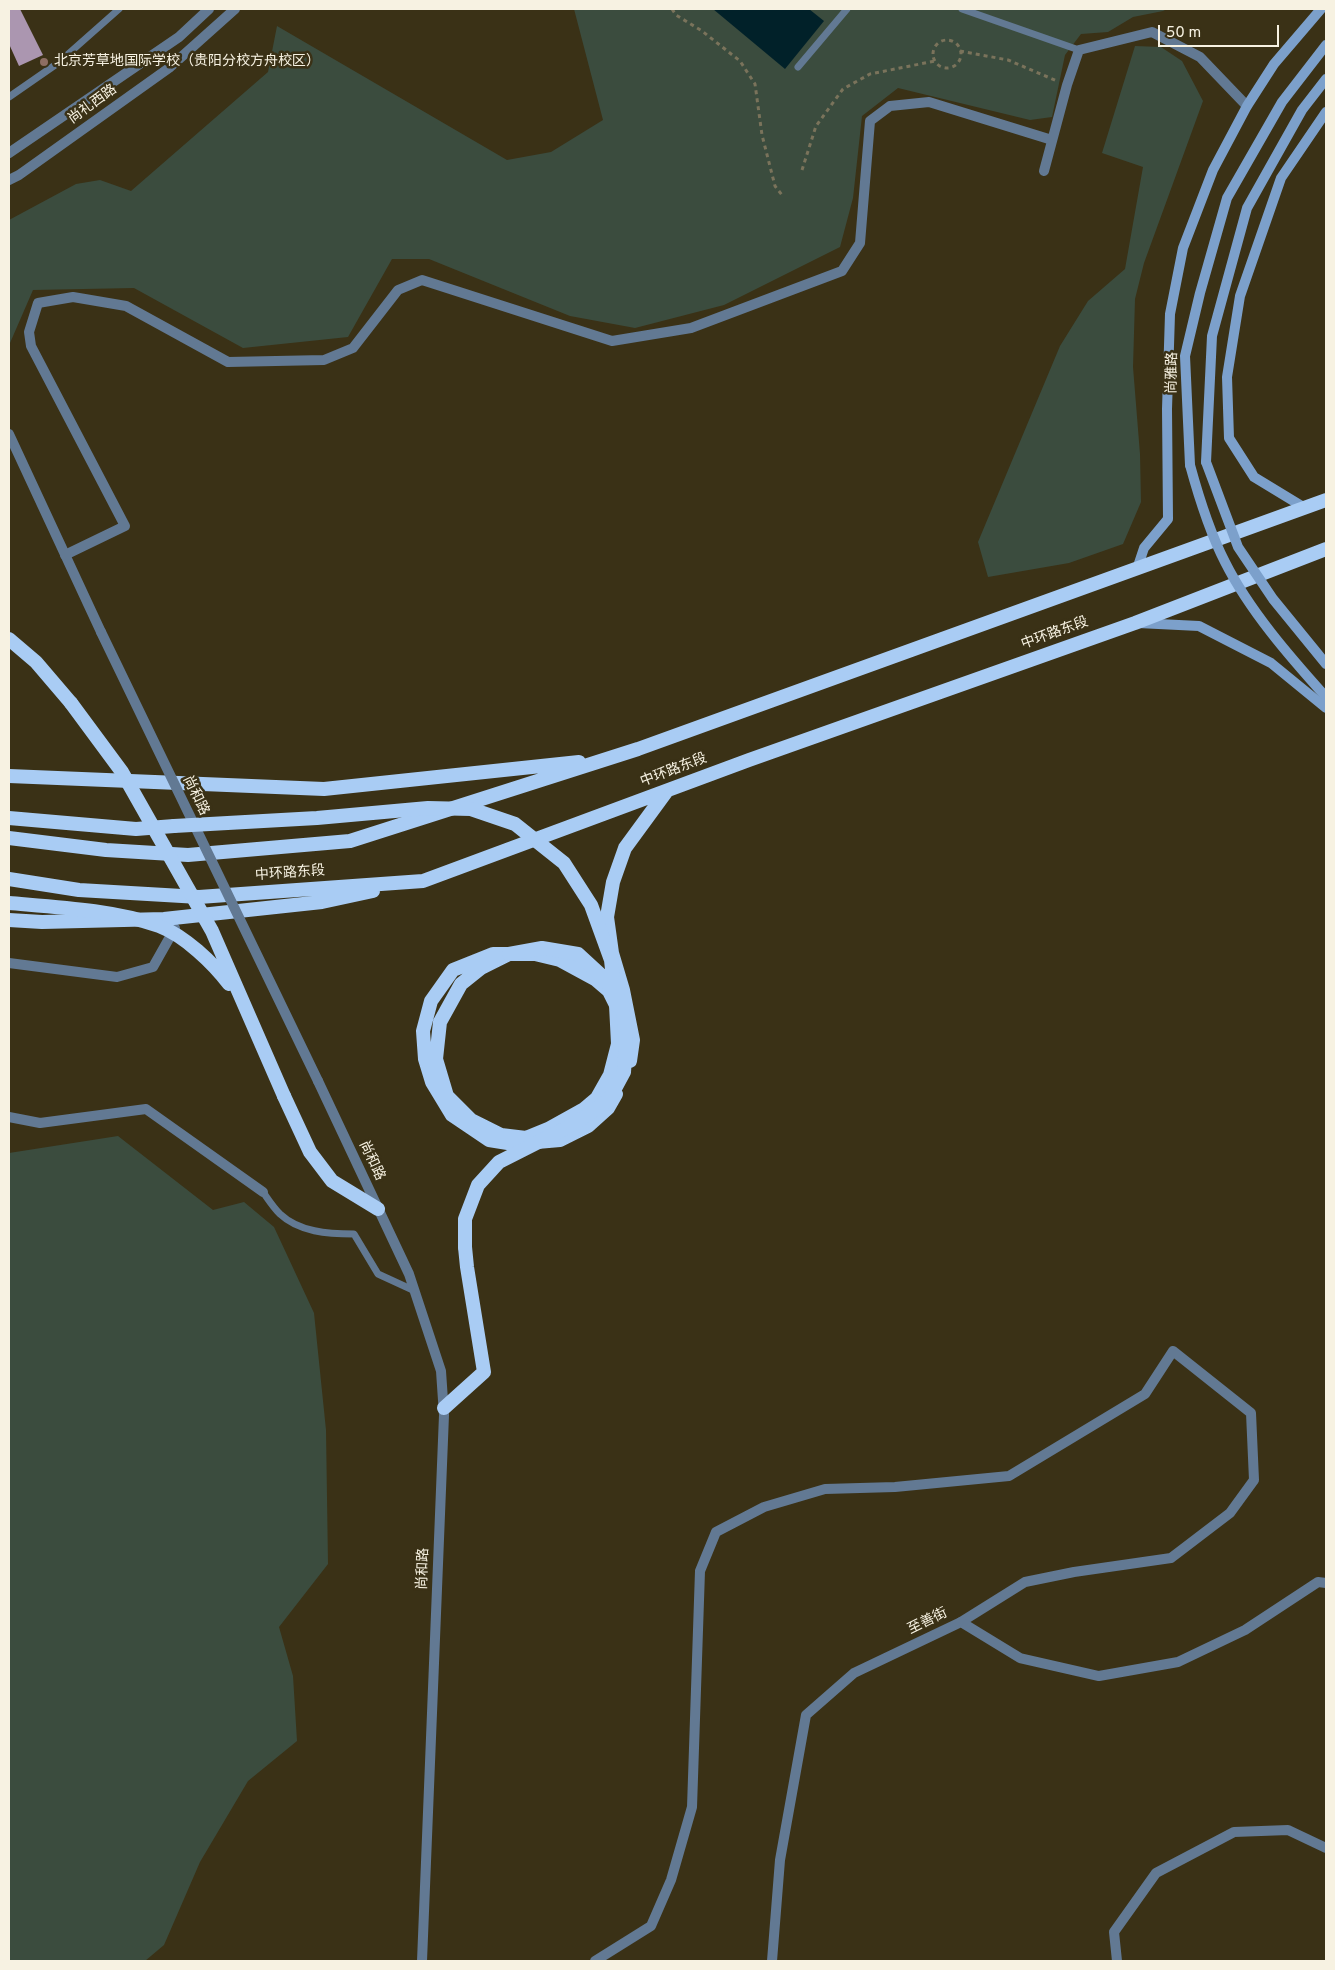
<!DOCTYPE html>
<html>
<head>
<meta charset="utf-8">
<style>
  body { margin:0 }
  #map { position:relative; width:1335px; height:1970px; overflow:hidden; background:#3a3116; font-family:Overpass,sans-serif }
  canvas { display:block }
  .frame { position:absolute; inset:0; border:10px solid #f7f2e2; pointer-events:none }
  .scale { position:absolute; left:1158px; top:25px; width:121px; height:22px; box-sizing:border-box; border:2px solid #f7f2e2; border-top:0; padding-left:6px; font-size:15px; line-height:18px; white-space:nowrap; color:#f7f2e2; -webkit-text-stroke:4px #3a3116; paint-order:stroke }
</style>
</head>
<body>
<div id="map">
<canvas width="1335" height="1970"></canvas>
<div class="frame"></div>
<div class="scale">50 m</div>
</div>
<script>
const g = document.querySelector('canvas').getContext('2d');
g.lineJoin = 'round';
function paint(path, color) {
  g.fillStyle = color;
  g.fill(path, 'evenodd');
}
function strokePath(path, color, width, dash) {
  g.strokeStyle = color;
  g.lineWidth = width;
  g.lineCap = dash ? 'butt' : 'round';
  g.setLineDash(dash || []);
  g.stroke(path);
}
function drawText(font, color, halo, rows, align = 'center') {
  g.font = font + ' Overpass,"Noto Sans SC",sans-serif';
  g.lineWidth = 5;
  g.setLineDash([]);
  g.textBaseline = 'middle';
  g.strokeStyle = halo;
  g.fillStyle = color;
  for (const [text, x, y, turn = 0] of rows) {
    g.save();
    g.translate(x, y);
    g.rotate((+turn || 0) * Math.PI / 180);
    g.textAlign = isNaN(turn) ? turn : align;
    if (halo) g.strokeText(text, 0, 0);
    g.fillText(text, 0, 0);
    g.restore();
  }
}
const green = new Path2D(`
  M 574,9 L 1167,9 L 1163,11 L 1133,17 L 1108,32 L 1081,34 L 1065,55 L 1052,117 L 1030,120 L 898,88 L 862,116 L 853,198 L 840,247 L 724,305 L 635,328 L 570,316 L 429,259 L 392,259 L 348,337 L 243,348 L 134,288 L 33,290 L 10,343 L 9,220 L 76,184 L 100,180 L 131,191 L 268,72 L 277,26 L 507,160 L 551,152 L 603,120 Z
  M 1135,46 L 1161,47 L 1182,61 L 1203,101 L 1144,263 L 1135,299 L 1133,367 L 1140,454 L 1141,502 L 1123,544 L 1069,563 L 988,577 L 978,542 L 1060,346 L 1088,301 L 1125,269 L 1143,167 L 1102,153 Z
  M 118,1136 L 213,1210 L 244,1202 L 274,1227 L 314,1313 L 326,1430 L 328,1564 L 279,1627 L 293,1676 L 297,1741 L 248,1781 L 200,1862 L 164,1945 L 145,1961 L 9,1961 L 9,1153 Z`);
const water = new Path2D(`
  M 713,9 L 809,9 L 824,21 L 785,69 Z`);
const building = new Path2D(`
  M 9,9 L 20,9 L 43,55 L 19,66 L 9,44 Z`);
const path = new Path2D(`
  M 672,9 L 676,15 L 702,31 L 740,61 L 755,84 L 762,135 L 775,186 L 782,195
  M933 54a14 14 0 1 1 28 0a14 14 0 1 1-28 0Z
  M 960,51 L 1008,60 L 1057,81
  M 802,170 L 816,126 L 843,89 L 870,74 L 935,61`);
const service = new Path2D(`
  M 962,9 L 1079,50
  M 798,67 L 847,9
  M 9,97 L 58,63 L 119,9
  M 263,1192 C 268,1199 273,1207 280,1214 C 299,1232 328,1234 354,1234 L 378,1274 L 415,1291`);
const minor = new Path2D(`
  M 1044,171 L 1067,85 L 1079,50 L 1152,32 L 1200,57 L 1247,106
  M 65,555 L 125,526 L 31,346 L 29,332 L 38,303 L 73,297 L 126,306 L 228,362 L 324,360 L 353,348 L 398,290 L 422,280 L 612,341 L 691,328 L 842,271 L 860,243 L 870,121 L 890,106 L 929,102 L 1052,140
  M 9,963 L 117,977 L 153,967 L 175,928
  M 9,1117 L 40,1123 L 146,1109 L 263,1192
  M 595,1961 L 651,1926 L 671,1880 L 692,1807 L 700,1571 L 716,1532 L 764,1507 L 825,1489 L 895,1487 L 1009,1476 L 1145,1394 L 1173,1351 L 1251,1413 L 1254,1480 L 1230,1513 L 1171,1558 L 1074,1572 L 1025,1582 L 961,1622
  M 1117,1961 L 1114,1932 L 1156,1873 L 1234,1832 L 1288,1830 L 1326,1848`);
const tertiary = new Path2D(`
  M 9,153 L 179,37 L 209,9
  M 9,180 L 19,175 L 169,68 L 235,9
  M 9,434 L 101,632
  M 318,1081 L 409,1274 L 441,1371 L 444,1415 L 422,1961
  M 772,1961 L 780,1860 L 806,1715 L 854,1673 L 961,1622 L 1020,1658 L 1099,1676 L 1178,1662 L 1245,1630 L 1318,1582 L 1326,1583`);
const secondary = new Path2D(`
  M 1206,462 L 1212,336 L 1247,208 L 1302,110 L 1326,79
  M 1190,465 L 1185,356 L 1200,293 L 1227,198 L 1282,102 L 1326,45
  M 1305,508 L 1254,477 L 1229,438 L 1227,377 L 1240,296 L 1281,178 L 1326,112
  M 1137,569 L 1144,548 L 1168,519 L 1167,409 L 1170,314 L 1183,248 L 1213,170 L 1247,106 L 1274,64 L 1321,9
  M 1138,623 L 1199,626 L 1271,663 L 1326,708`);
const trunk = new Path2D(`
  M 9,639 L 36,662 L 71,703
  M 9,776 L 324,789 L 579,762
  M 9,818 L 136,829 L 174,826
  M 9,838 L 106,850 L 188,855 L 350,841 L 638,749 L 1326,500
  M 9,879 L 79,890 L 199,897 L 423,881 L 749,760 L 1135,623 L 1326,549
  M 9,920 L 42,922 L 164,919 L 322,902 L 373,891
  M 509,954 L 481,968 L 461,984 L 440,1022 L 436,1059 L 447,1096 L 471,1120 L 501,1135 L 526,1138 L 548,1129 L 584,1109 L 597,1098 L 610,1075 L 618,1044 L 616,1005 L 609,991 L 595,979 L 560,960 L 535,954 L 493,954 L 453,970 L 431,1001 L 423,1031 L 425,1059 L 432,1082 L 452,1115 L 489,1140 L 514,1144 L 560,1140 L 588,1126 L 608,1108 L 616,1094
  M 630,1061 L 633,1040 L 623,990 L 612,953 L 607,917 L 613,882 L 625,848 L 666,792
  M 284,1096 L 310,1152 L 332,1181 L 378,1209
  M 444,1408 L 484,1372 L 467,1267 L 465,1247`);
const tertiaryBridge = new Path2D(`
  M 101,632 L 318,1081`);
const secondaryBridge = new Path2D(`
  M 1206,462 L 1238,547 L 1273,599 L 1326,664
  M 1190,465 C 1199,498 1209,531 1225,562 C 1249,610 1290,657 1326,697`);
const trunkBridge = new Path2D(`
  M 71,703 L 122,772 L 212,931 L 284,1096
  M 174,826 L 317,818 L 428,808 L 471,809 L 515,824 L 564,863 L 591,905 L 611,960 L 616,1005
  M 9,903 C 56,907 115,910 159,926 C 185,936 213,963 229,984
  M 465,1247 L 465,1219 L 478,1185 L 499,1162 L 574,1124 L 596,1109 L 610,1098 L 624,1072 L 626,1042 L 622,1003 L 603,977 L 578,954 L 542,948 L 509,954`);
const markers = [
  [44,62,5,"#8d6e63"]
];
const poiNames = [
  ["北京芳草地国际学校（贵阳分校方舟校区）",54,62]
];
const streetNames = [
  ["尚礼西路",93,105,-36],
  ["尚雅路",1173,373,-89],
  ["中环路东段",1055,634,-20],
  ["中环路东段",674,771,-21],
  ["尚和路",195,796,64],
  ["中环路东段",290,874,-4],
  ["尚和路",371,1161,65],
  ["尚和路",424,1569,-88],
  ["至善街",928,1622,-26]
];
paint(green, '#3b4c3e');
paint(water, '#012129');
paint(building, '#ab96b0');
strokePath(path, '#7a735b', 3, [4, 4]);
strokePath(service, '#627993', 7);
strokePath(minor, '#627993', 10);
strokePath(tertiary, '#627993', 10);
strokePath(secondary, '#7ca0cb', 10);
strokePath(trunk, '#a9ccf4', 14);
strokePath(tertiaryBridge, '#627993', 10);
strokePath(secondaryBridge, '#7ca0cb', 10);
strokePath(trunkBridge, '#a9ccf4', 14);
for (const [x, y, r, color] of markers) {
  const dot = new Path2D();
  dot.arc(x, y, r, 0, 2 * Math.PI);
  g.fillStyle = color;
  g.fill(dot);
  strokePath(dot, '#3a3116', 2);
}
drawText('14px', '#f7f2e2', '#3a3116', poiNames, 'left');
drawText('14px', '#f7f2e2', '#3a3116', streetNames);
</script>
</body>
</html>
